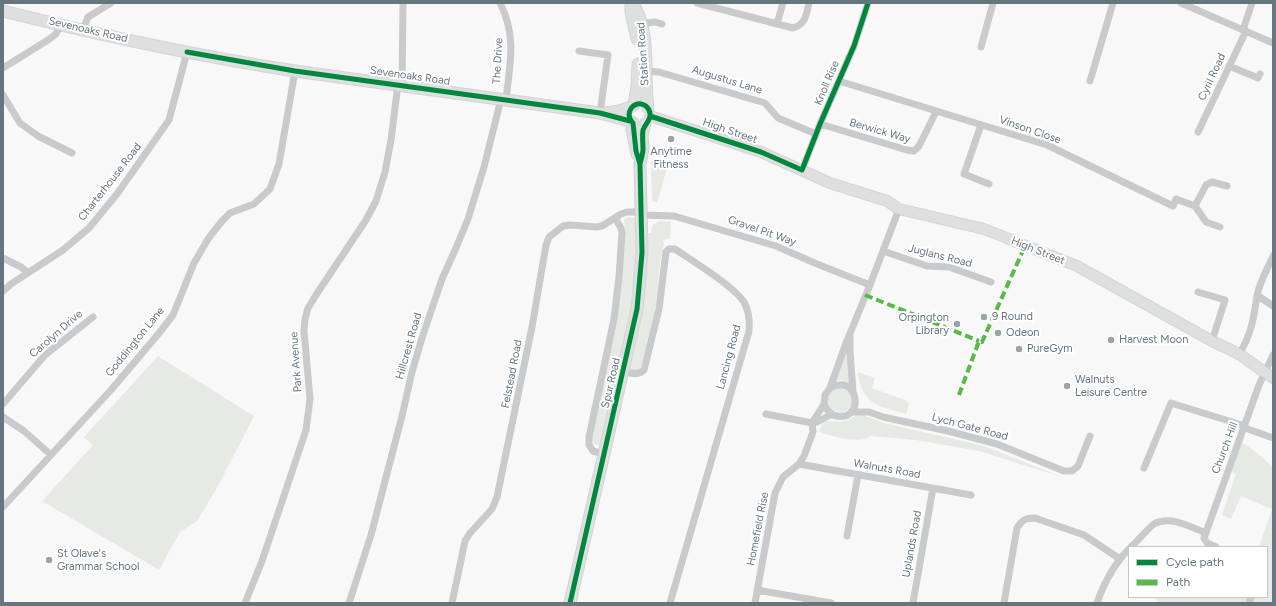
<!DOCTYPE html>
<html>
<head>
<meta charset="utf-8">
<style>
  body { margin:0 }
  #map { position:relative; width:1276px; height:606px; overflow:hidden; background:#f8f8f8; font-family:Figtree,sans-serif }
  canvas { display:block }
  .frame { position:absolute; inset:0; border:4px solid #66767f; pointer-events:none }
  .legend { position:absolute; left:1128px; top:546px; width:140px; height:52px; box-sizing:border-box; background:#fff; border:1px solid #c2c8cc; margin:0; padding:5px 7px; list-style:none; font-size:12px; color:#66767f }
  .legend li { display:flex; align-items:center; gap:8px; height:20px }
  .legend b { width:20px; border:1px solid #c2c8cc }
</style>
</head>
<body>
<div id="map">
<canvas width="1276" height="606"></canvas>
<div class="frame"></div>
<ul class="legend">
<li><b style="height:5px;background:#00873e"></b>Cycle path</li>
<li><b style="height:5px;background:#58b947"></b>Path</li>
</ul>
</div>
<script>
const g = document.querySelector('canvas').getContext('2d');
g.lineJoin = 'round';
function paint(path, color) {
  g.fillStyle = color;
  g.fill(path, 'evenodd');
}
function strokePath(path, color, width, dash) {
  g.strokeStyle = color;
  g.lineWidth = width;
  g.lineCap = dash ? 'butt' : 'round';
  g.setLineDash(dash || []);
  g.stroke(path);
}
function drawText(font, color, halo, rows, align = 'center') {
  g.font = font + ' Figtree,sans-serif';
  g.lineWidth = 4;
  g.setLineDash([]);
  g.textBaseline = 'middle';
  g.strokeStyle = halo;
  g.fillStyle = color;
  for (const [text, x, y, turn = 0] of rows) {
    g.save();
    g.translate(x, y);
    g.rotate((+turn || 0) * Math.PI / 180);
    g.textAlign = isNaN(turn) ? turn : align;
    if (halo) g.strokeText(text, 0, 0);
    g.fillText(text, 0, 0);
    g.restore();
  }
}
const green = new Path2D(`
  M 651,161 L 667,168 L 657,203 L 652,201 Z
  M 628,217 L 636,218 L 639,221 L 633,308 L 604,442 L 598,445 L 594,444 L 592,440 L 625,229 L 624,219 Z
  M 660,221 L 671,222 L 670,238 L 663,240 L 664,245 L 661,257 L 655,312 L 641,367 L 639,371 L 635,371 L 628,369 L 647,233 L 651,233 C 651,226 654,223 660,221 Z
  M 847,347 L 851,384 L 841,380 L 834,382 Z
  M 158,356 L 254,416 L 218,486 L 197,521 L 180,532 L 159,570 L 42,501 L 93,445 L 84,437 Z
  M 858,372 L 875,378 L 872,388 L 907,401 L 909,404 L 906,414 C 878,406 861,404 858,372 Z
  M828 400a12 12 0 1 1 24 0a12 12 0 1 1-24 0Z
  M 860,414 L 884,423 L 984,446 L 1062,477 L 979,451 L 916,440 L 871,436 C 857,445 834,436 819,432 L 824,422 C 832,420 838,423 845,421 C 851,420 854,415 860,414 Z
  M 1242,442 L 1261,456 L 1273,468 L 1273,603 L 1159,603 L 1156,599 L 1157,597 L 1267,597 L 1267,547 L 1259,547 L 1272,509 L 1241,496 L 1231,519 L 1222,515 L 1236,474 L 1230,471 Z`);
const street = new Path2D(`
  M 500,3 C 517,36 510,64 506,99
  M 697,3 L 793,28 C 806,24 806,15 809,3
  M 1181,3 L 1273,43
  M 639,24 L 655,22 L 662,24
  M 777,24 L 783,3
  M 83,30 L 88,17 L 111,3
  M 1243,30 L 1252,3
  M 981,47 L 993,3
  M 579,51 L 608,55 L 600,113
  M 1229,66 L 1258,78 L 1260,74
  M 3,68 L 48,40 L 56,34 L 60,25
  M 645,71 L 659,72 L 765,103 L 778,118 L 816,134
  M 839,81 L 1047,145 L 1173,206 L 1176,199 L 1195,206 L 1206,222 L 1220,227
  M 1090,81 L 1113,3
  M 402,85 L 403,3
  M 3,95 L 20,123 L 38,136 L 72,153
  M 820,124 L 907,150 L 914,151 L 919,146 L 936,112
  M 981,125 L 964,174 L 989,184
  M 1198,132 L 1246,31
  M 802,170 L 820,124 L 854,46 L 868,3
  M 1195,206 L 1206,185 L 1212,182 L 1227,186
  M 883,251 L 927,266 L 949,267 L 991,282
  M 3,258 L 21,267 L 28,273
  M 3,291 L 11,284 L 63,250 L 89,228 L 117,194 L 169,120 L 187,52
  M 1198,292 L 1225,300 L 1212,341
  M 1257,295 L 1273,306
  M 850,336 L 850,351 L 853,392
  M 1239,354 C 1251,336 1254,317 1257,296 C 1259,283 1268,268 1273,256
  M 624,372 C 632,373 638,376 644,370 L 659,309 L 666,252 L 669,249 L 675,249 C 691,260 737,288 745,304 C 749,313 750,321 749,331 L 670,603
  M 3,404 L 45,355 L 93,317
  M 824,404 C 827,411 831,415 837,416 C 865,421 859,372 830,388
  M 851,412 L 869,412 L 883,417 L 948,431 L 997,444 L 1064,471 L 1072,471 L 1078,466 L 1090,436
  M 766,414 L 812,423 L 817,422 L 832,414
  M 3,417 L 24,431 L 51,455
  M 1245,428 L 1273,438
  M 604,454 L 593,451 L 589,445 L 589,437 L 614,319 L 619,277 L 622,233 L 621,228 L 615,218
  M 799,464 L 971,495
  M 1144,468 L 1171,403 L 1245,426
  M 3,507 L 111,390 L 160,332 L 173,315 L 194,263 L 208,239 L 222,221 L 230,213 L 254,204 L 270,189 L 279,164 L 295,71
  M 847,536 L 858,475
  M 1131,547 C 1138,541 1147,529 1154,524 C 1169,515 1191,527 1206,533
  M 1216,547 L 1207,543 L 1204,538 L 1259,385 L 1273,355
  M 757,590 L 831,603
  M 245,603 L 262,561 L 306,430 L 310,399 L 304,331 L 305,319 L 308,308 L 316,295 L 366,220 L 376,201 L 385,172 L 391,140 L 398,84
  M 349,603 L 371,535 L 402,416 L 412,372 L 422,338 L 442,279 L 456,248 L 468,219 L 484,167 L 501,99
  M 452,603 L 465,541 L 470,533 L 492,509 L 497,497 L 532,327 L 546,245 L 549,237 L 563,226 L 570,225 L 597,227 L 602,226 L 621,214 L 627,212 L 635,212 L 642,215 L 674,216 L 776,246 L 817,264 L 870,285
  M 755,603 L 775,493 L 783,477 L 799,464 L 804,456 L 813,432 L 812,423 L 824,404 L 825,395 L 830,388 L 846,343 L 870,285 L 899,209
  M 913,603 L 933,488
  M 1004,603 L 1017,528 C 1022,520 1025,518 1035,518 L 1084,535 L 1120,559
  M 1097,603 C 1104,583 1114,564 1129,549
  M 1249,603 L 1251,597`);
const secondary = new Path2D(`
  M 650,116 L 761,152 L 830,183 L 887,201 L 899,209 L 984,229 L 1077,266 L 1212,341 L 1239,354 L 1273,378`);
const primary = new Path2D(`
  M 632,3 C 652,30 643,75 648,108
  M 631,5 L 631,12 L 637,39
  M 3,11 C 99,35 197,56 295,71 C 397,86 498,98 600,113 L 630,121
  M 634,105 L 637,86 L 638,64
  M 606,113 L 619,111 L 631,107
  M 633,123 L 632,130 L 637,154
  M 570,603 L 637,309 L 642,253 L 640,164 L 643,151 L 642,135 L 645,124`);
const quiet = new Path2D(`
  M 865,295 L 979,341
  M 959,395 L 979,341 L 982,342 L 1025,246`);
const cycleway = new Path2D(`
  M 187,52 L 295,71 L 600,113 L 630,121
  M 650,116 L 761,152 L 802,170 L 820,124 L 854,46 L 868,3
  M 570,603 L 637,309 L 642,253 L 640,164 C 641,159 643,154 643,149 C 643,142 642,137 643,130 C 645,124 651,120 650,114 C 650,110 648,108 646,106 C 634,98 623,114 633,123 L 636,151 L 640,164`);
const markers = [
  [671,139,4,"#99a4a9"],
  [984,317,4,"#99a4a9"],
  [957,324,4,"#99a4a9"],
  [998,333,4,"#99a4a9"],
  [1111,340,4,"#99a4a9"],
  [1019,349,4,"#99a4a9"],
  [1067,386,4,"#99a4a9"],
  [49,560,4,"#99a4a9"]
];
const streetNames = [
  ["Sevenoaks Road",88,30,13],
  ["Station Road",643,54,-94],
  ["The Drive",498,61,-87],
  ["Sevenoaks Road",410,76,8],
  ["Cyril Road",1212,77,-65],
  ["Augustus Lane",727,80,17],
  ["Knoll Rise",827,83,-67],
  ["Vinson Close",1030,130,19],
  ["High Street",730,131,19],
  ["Berwick Way",880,131,16],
  ["Charterhouse Road",110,182,-52],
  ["Gravel Pit Way",762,231,19],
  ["High Street",1038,251,22],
  ["Juglans Road",940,256,14],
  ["Carolyn Drive",56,334,-41],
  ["Goddington Lane",135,342,-51],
  ["Hillcrest Road",409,346,-74],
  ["Lancing Road",729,357,-75],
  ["Park Avenue",296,362,-94],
  ["Felstead Road",512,374,-79],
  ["Spur Road",611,383,-77],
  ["Lych Gate Road",970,427,15],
  ["Church Hill",1225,448,-69],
  ["Walnuts Road",887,469,10],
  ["Homefield Rise",758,529,-79],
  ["Uplands Road",912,544,-80]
];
const poiNames = [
  ["Anytime",671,152,"center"],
  ["Fitness",671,165,"center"],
  ["9 Round",992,317],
  ["Orpington",949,318,"right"],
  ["Library",949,331,"right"],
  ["Odeon",1006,333],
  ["Harvest Moon",1119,340],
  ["PureGym",1027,349],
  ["Walnuts",1075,380],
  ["Leisure Centre",1075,393],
  ["St Olave's",57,554],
  ["Grammar School",57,567]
];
paint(green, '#e7e9e5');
strokePath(secondary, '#d4d5d6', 12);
strokePath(primary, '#d3d4d5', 13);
strokePath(street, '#c9cacb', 7);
strokePath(secondary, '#dedfdf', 10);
strokePath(primary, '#dedfdf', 11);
strokePath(quiet, '#58b947', 4, [8, 4]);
strokePath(cycleway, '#00873e', 5);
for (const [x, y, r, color] of markers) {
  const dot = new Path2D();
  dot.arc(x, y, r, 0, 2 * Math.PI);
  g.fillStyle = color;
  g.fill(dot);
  strokePath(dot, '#fff', 1.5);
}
drawText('11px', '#66767f', '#fff', streetNames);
drawText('11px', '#66767f', '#fff', poiNames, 'left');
</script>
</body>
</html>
